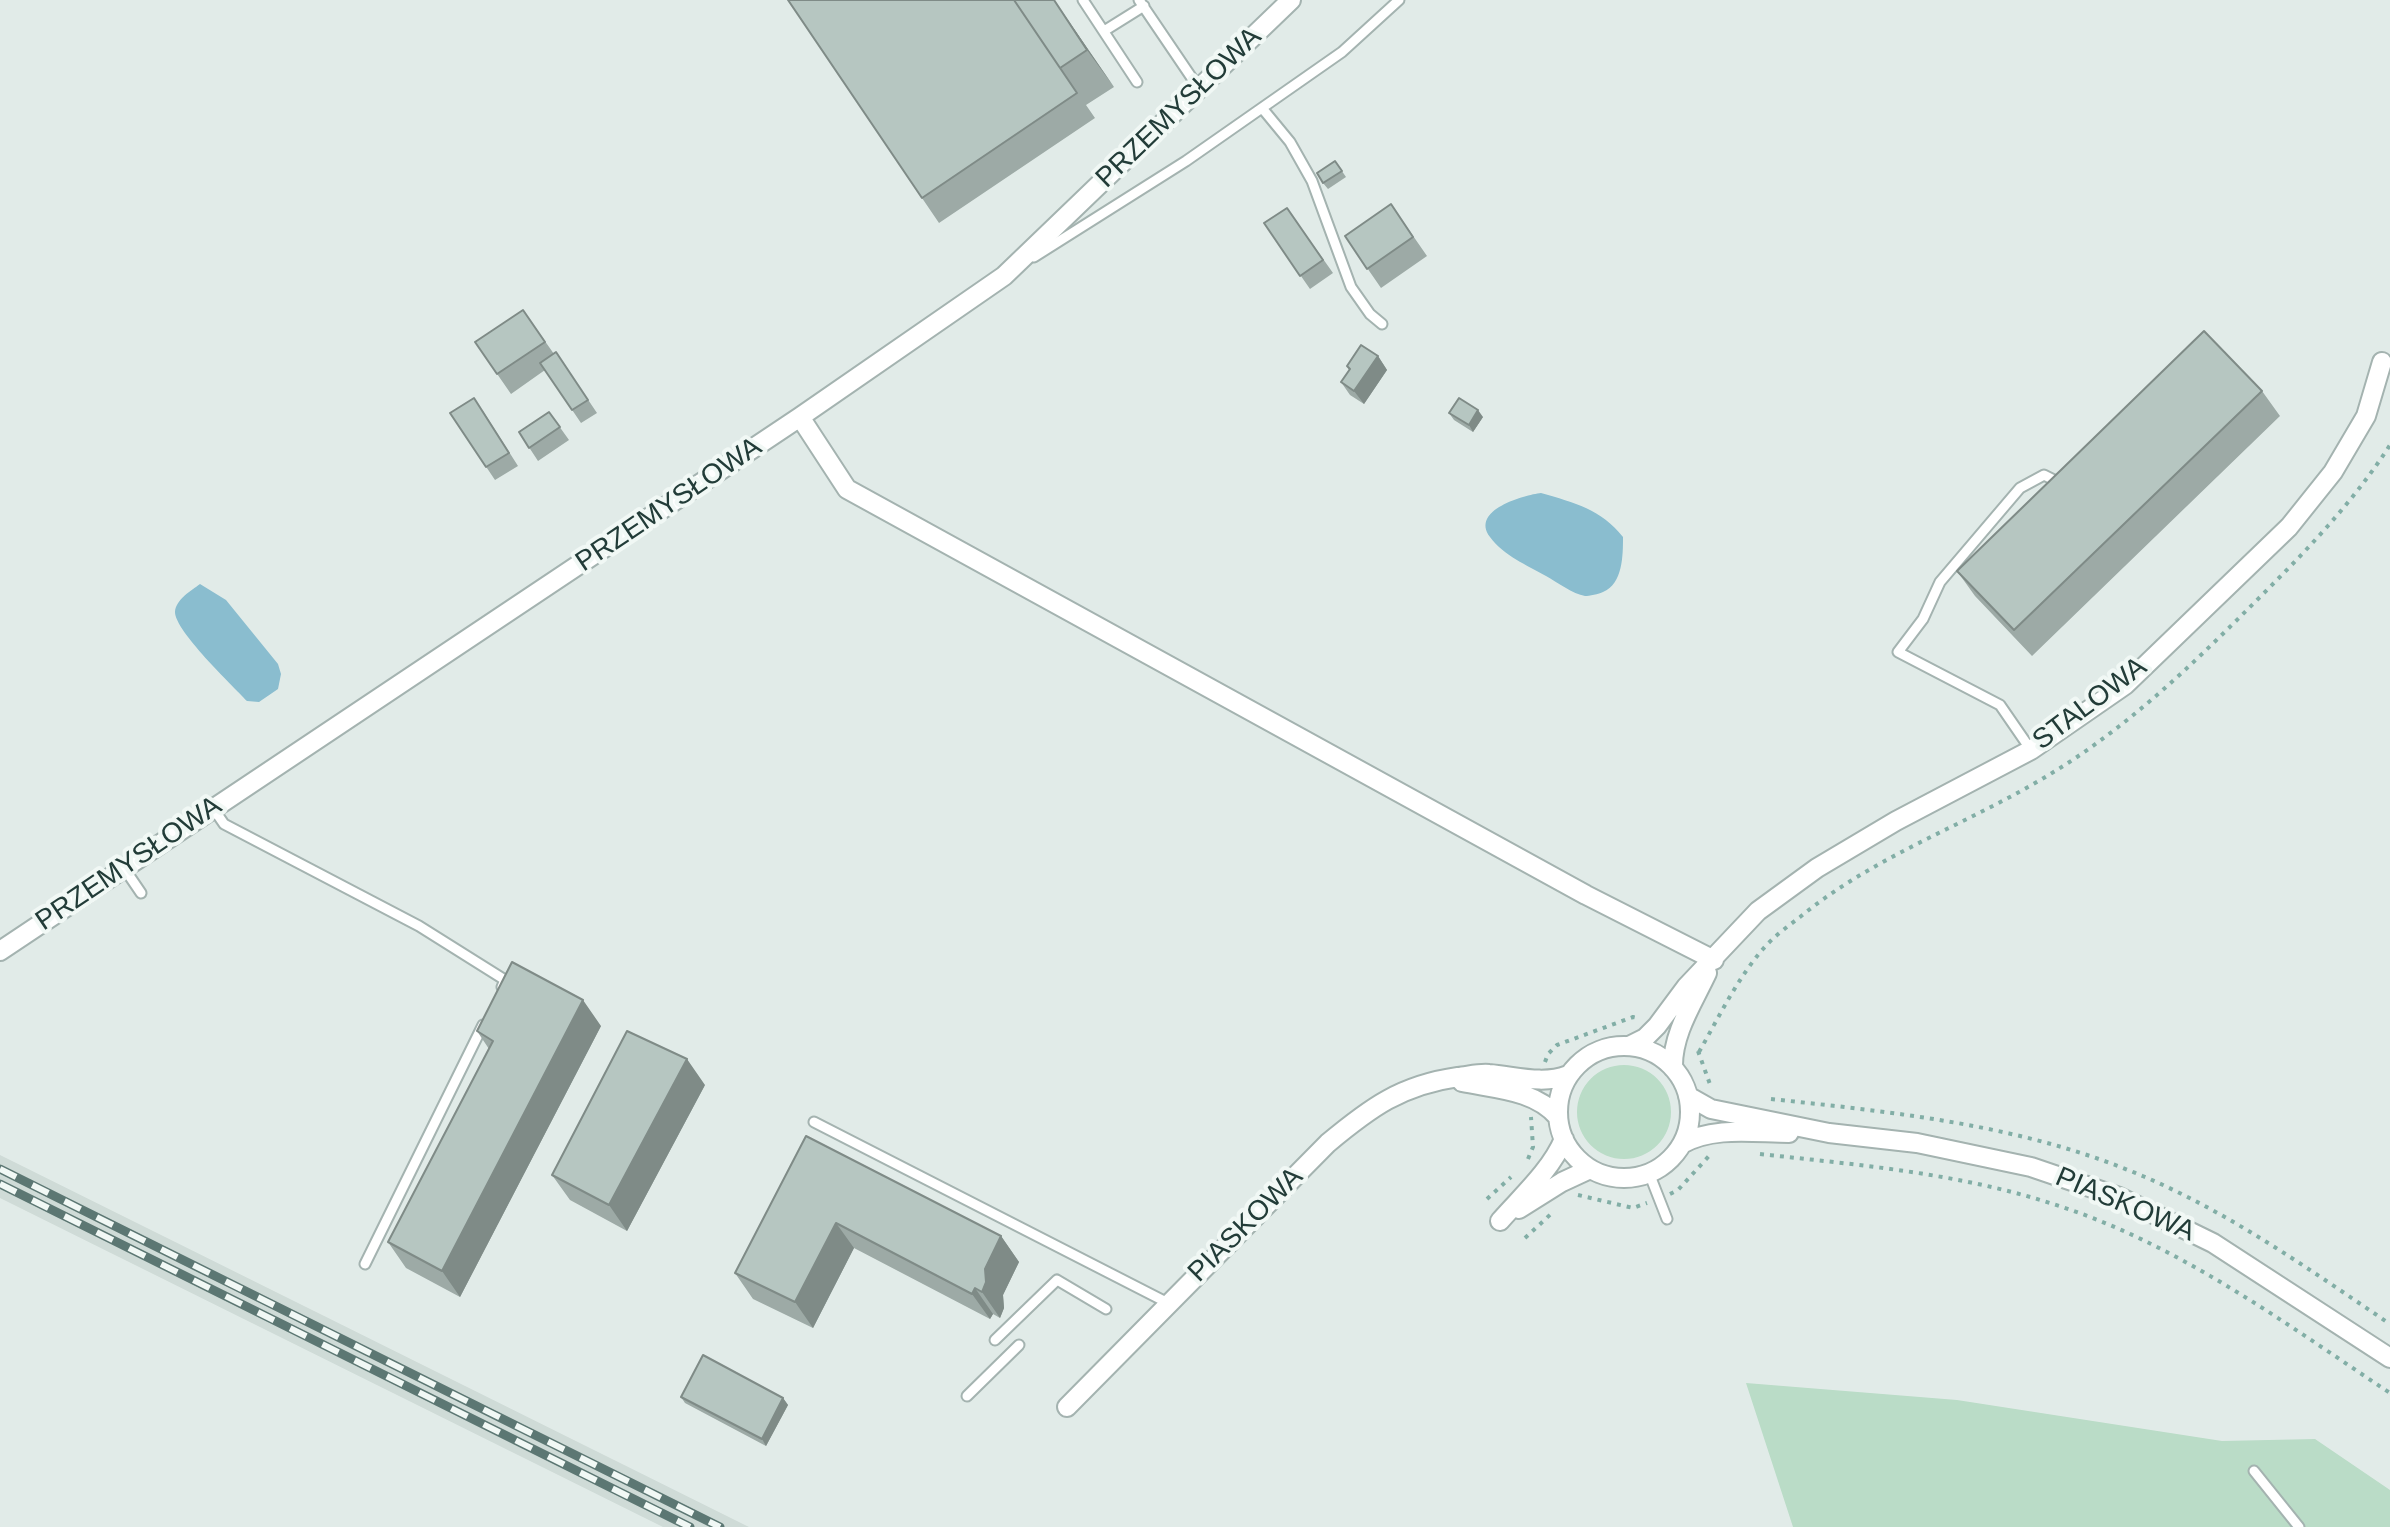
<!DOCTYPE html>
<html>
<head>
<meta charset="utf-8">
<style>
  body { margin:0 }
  canvas { display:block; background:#e1ebe8 }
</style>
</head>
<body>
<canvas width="2390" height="1527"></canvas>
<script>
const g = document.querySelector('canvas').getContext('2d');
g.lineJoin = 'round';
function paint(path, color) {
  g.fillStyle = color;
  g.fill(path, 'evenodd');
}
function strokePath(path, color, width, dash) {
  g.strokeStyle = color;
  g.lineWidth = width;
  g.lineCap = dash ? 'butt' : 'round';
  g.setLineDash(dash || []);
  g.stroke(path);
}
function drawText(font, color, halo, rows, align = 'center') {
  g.font = font + ' Helvetica,sans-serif';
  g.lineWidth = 8;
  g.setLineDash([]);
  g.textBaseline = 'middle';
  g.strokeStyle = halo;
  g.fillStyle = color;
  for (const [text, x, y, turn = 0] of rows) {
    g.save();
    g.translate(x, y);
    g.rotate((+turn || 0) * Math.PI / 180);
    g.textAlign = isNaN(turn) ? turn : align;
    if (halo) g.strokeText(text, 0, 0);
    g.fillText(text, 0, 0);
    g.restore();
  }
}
const built = new Path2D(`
  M 0,1155 L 749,1527 L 663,1527 L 0,1198 Z`);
const green = new Path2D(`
  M1577 1112a47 47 0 1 1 94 0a47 47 0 1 1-94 0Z
  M 1746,1383 L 1957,1400 L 2222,1441 L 2315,1439 L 2390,1490 L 2390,1527 L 1793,1527 Z`);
const water = new Path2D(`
  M 1541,493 C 1575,503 1601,509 1623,537 C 1623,555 1623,584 1603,592 C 1599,594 1589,596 1585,596 C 1573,594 1557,582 1546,576 C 1527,565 1504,556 1490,537 C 1470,510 1524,495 1541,493 Z
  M 200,584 L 226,600 L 278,664 L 281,674 L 278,689 L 259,702 L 247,701 C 232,685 175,631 175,612 C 176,599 191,591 200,584 Z`);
const path = new Path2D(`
  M 1698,1051 L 1711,1087
  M 1699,1052 C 1719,1017 1737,979 1763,949 C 1773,937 1787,927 1800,917 C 1874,856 1966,825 2047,776 C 2126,729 2192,665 2256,601 C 2305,552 2352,504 2390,445
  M 1545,1062 L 1548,1054 L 1557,1045 L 1633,1017 L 1638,1018
  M 1771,1099 C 1892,1112 2014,1124 2128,1170 C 2222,1207 2307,1268 2390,1324
  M 1760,1154 C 1859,1165 1958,1173 2053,1204 C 2177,1243 2283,1322 2390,1393
  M 1528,1159 L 1533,1147 L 1531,1117
  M 1670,1194 L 1678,1190 L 1709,1156
  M 1578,1195 L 1633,1208 L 1647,1203
  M 1487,1199 L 1511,1177
  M 1525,1238 L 1552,1213`);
const service = new Path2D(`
  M 1083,0 L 1137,82
  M 1139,0 L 1200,90
  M 1104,31 L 1144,6
  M 1262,108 L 1290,142 L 1312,181 L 1351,287 L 1370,314 L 1382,324
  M 1034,257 L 1186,161 L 1342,52 L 1399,0
  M 2031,750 L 2000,705 L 1898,652 L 1923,619 L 1940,582 L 2020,488 L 2044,475 L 2060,483
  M 213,808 L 224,824 L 419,926 L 505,980 L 502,987
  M 124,868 L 141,893
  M 814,1122 L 1168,1303
  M 1649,1173 L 1667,1219
  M 365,1264 L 483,1025
  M 995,1340 L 1057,1280 L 1106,1309
  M 967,1396 L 1019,1345
  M 2254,1471 L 2299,1527`);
const minor = new Path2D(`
  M 800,417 L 847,489 L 1586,895 L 1714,960
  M 0,951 L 800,417 L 1004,276 L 1291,0
  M 1629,1046 L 1645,1038 L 1657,1026 L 1686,987 L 1758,911 L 1817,868 L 1896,821 L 2031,750 L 2125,685 L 2289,527 L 2333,472 L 2366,416 L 2382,362
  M1558 1112a66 66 0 1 1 132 0a66 66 0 1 1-132 0Z
  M 1673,1068 C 1672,1034 1693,1003 1707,973
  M 1462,1082 C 1496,1089 1535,1090 1558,1117
  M 1688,1096 L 1711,1109 L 1829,1133 L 1917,1143 L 2031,1167 L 2119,1197 L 2213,1243 L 2390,1358
  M 1682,1144 C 1713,1126 1755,1133 1789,1133
  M 1519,1209 L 1562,1182 L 1590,1169
  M 1500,1221 C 1522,1196 1551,1170 1564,1139
  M 1067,1407 L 1328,1143 C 1370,1108 1401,1085 1458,1077 C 1468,1076 1479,1073 1489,1074 C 1515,1076 1543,1085 1568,1075`);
const rail = new Path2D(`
  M 0,1169 L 720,1527
  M 0,1184 L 690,1527`);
const wall = new Path2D(`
  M 1054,0 L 1114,87 L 1086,105 L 1095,118 L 939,223 L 922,198 Z
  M 1335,161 L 1346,177 L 1328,189 L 1323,183 Z
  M 1391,204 L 1427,256 L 1381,288 L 1345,236 Z
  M 1287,208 L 1333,273 L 1310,289 L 1264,223 Z
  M 523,310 L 554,354 L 556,352 L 597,413 L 581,423 L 545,370 L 511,394 L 475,342 Z
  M 1378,356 L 1387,370 L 1364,404 L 1350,395 L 1341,382 L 1349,370 L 1347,366 Z
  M 2262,391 L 2280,416 L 2032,656 L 1975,596 L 1957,571 Z
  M 483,411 L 518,466 L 495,480 L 450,413 Z
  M 549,412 L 569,440 L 538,461 L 519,432 Z
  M 1449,413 L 1483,417 L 1473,432 L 1454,420 Z
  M 601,1026 L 460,1297 L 406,1268 L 388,1242 L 489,1049 L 477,1031 Z
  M 705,1085 L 627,1231 L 570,1200 L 552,1175 Z
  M 806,1136 L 1001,1236 L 1019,1262 L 1003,1295 L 1004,1308 L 1000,1318 L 993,1314 L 990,1319 L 854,1248 L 813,1328 L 753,1299 L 735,1273 Z
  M 681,1397 L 783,1398 L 788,1405 L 766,1446 L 685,1403 Z`);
const shadedWall = new Path2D(`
  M 1054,0 L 1079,36 L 1114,87 L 1087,50 Z
  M 1378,356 L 1387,370 L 1364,404 L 1354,391 Z
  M 1478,410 L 1483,417 L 1473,432 L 1469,425 Z
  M 583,1000 L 601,1026 L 460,1297 L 442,1271 Z
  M 687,1059 L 705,1085 L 627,1231 L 609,1205 Z
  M 836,1223 L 854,1248 L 813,1328 L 795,1302 Z
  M 1001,1236 L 1019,1262 L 1003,1295 L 1004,1308 L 1000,1318 L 982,1292 L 985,1269 Z
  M 975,1288 L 993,1314 L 990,1319 L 972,1294 Z
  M 783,1398 L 788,1405 L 766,1446 L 762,1439 Z`);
const building = new Path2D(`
  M 788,0 L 1014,0 L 1077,93 L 922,198 Z
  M 1014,0 L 1054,0 L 1087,50 L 1060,68 Z
  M 1335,161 L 1342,171 L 1323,183 L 1317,173 Z
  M 1391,204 L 1413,237 L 1367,269 L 1345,236 Z
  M 1287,208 L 1323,260 L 1300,276 L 1264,223 Z
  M 523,310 L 545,342 L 497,374 L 475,342 Z
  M 2204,331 L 2262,391 L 2014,630 L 1957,571 Z
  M 1361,345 L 1378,356 L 1354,391 L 1341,382 L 1350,369 L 1347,366 Z
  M 556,352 L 588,400 L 572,410 L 540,363 Z
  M 474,398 L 509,453 L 486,467 L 450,413 Z
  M 1459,398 L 1478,410 L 1469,425 L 1449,413 Z
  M 549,412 L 560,427 L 529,448 L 519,432 Z
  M 512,962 L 583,1000 L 442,1271 L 388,1242 L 493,1041 L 477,1031 Z
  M 627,1031 L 687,1059 L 609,1205 L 552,1175 Z
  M 806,1136 L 1001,1236 L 985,1269 L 986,1282 L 982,1292 L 975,1288 L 972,1294 L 836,1223 L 795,1302 L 735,1273 Z
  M 703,1355 L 783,1398 L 762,1439 L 681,1397 Z`);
const streetNames = [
  ["PRZEMYSŁOWA",1179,108,-44],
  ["PRZEMYSŁOWA",669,505,-34],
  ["STALOWA",2090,704,-37],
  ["PRZEMYSŁOWA",129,864,-34],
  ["PIASKOWA",2125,1205,23],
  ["PIASKOWA",1246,1225,-45]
];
paint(built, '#cfdbd7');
paint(green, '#badcc7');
paint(water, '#8abdcf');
strokePath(service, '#a4b3b0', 13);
strokePath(minor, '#a4b3b0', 22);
strokePath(path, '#82aea6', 4, [4, 6]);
strokePath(service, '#fff', 9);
strokePath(minor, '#fff', 18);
strokePath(rail, '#5c7773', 9);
strokePath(rail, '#f1f8f5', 6, [18]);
paint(wall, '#9daaa6');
paint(shadedWall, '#7f8b87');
paint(building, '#b6c6c1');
strokePath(building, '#7f8b87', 2);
drawText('28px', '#223c38', '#f1f8f5', streetNames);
</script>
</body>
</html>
